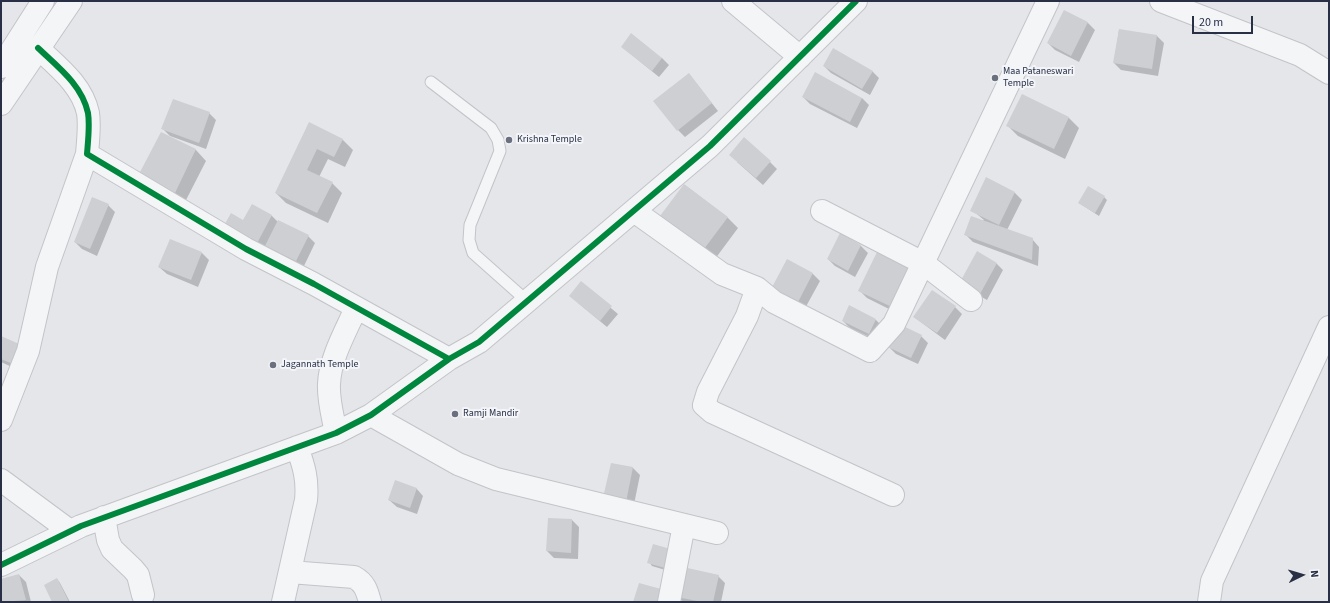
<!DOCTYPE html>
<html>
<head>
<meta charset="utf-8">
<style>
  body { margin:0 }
  #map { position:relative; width:1330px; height:603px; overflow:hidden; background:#e5e6ea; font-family:"Source Sans 3",sans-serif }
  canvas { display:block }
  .frame { position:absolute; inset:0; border:2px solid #293046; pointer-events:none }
  .north { position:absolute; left:1282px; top:555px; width:40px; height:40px; -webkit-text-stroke:3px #f3f5f9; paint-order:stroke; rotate:85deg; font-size:11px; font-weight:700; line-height:16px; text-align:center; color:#293046 }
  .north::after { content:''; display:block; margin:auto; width:14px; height:18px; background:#293046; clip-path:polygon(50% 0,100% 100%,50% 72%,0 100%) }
  .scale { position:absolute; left:1192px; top:16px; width:61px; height:18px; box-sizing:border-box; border:2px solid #293046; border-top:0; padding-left:5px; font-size:12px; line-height:14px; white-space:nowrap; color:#293046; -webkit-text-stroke:3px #f3f5f9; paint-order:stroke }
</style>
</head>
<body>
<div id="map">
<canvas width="1330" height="603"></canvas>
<div class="frame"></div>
<div class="north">N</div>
<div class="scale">20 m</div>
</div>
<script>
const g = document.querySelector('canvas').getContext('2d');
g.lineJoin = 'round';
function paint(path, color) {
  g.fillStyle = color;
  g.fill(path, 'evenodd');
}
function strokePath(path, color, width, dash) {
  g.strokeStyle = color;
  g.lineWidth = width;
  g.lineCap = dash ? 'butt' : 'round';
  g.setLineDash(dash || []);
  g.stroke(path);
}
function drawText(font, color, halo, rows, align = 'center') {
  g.font = font + ' "Source Sans 3",sans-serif';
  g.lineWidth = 4;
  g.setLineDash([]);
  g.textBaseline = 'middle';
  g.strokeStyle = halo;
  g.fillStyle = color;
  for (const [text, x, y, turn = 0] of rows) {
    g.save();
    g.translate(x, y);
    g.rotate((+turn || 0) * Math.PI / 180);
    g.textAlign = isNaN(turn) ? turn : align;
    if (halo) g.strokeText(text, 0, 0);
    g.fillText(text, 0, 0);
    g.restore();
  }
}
const shadow = new Path2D(`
  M 1064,11 L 1088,23 L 1095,30 L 1079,62 L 1055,50 L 1048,43 Z
  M 1119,30 L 1157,36 L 1164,43 L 1158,76 L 1121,70 L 1114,63 Z
  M 622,47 L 662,58 L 669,65 L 659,77 Z
  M 824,66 L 872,71 L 879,78 L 870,95 L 831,73 Z
  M 689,74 L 718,111 L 685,137 L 678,130 Z
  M 1022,95 L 1069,118 L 1079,128 L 1065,159 L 1018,136 L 1008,126 Z
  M 803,97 L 862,98 L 869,105 L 857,128 L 810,104 Z
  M 209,113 L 216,120 L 206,149 L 170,136 L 163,129 Z
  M 309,123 L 342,139 L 353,150 L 345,167 L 328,159 L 319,177 L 332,183 L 342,193 L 328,223 L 286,203 L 276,193 Z
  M 161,133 L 196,150 L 206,161 L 185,202 L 151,185 Z
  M 737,162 L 770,162 L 777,169 L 763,185 Z
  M 987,179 L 1015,193 L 1022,200 L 1007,230 L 1032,239 L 1039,247 L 1038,266 L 973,242 L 966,235 L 984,220 L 972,210 Z
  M 685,185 L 728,218 L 738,228 L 715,259 L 672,226 Z
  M 1104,197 L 1107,200 L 1099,216 L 1079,203 Z
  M 108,205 L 115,212 L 97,256 L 82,249 L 75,242 Z
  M 252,205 L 272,216 L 278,222 L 308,236 L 315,243 L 303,268 L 273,253 L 266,246 L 261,255 L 243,221 Z
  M 840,235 L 861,246 L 868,253 L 855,277 L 835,266 L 828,259 Z
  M 202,253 L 209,260 L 198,287 L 167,274 L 159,267 Z
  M 787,260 L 813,274 L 820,281 L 803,312 L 778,298 Z
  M 996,263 L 1003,270 L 987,300 L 968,289 Z
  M 919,278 L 901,315 L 867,298 L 860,291 Z
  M 581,283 L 618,314 L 607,327 L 578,303 Z
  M 850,307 L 876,320 L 883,327 L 876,340 L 850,328 L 843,321 Z
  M 955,307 L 962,314 L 945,340 L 914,317 Z
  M 921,336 L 928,343 L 918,364 L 896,354 L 889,347 Z
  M 1,337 L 25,373 L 1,362 Z
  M 611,464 L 633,468 L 640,475 L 632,514 Z
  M 416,488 L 423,496 L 417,514 L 397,507 L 389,500 Z
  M 549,519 L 572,520 L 579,527 L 578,559 L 554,558 L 547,551 Z
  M 654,545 L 672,572 L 652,566 L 649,562 Z
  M 19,575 L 26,582 L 31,602 L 1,602 L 1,580 Z
  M 718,576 L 725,583 L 721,602 L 683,602 L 678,596 Z
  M 57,579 L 60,583 L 70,602 L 53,602 Z`);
const building = new Path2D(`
  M 1064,10 L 1088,22 L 1071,56 L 1047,43 Z
  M 1119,29 L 1157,35 L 1152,69 L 1113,63 Z
  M 631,33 L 662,58 L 652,71 L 621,47 Z
  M 833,48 L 873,71 L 862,89 L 823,66 Z
  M 815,72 L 862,98 L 850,122 L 802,97 Z
  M 689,73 L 712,103 L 677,131 L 653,101 Z
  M 1022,94 L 1069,117 L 1054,149 L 1006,126 Z
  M 173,99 L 210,112 L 199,143 L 161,129 Z
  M 309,122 L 343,139 L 334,157 L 317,149 L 307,170 L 333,182 L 317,213 L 275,193 Z
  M 161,132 L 196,149 L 175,193 L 139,174 Z
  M 744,137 L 771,161 L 756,178 L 729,155 Z
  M 986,177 L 1015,192 L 999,225 L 970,211 Z
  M 684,184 L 728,217 L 704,249 L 660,216 Z
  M 1088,186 L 1105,196 L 1095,213 L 1078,203 Z
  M 92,197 L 109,204 L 90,249 L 74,242 Z
  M 252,204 L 272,215 L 254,249 L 221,231 L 231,213 L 243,220 Z
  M 971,216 L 1033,238 L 1032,260 L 964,235 Z
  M 278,220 L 309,235 L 296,261 L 265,246 Z
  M 840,233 L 861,245 L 848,271 L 827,259 Z
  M 170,239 L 202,252 L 191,280 L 158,267 Z
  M 977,251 L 997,263 L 980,294 L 960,282 Z
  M 877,252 L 913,270 L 894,308 L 858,291 Z
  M 787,259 L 813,273 L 796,306 L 770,291 Z
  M 581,281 L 612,306 L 600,321 L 569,296 Z
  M 932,290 L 956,306 L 937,333 L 913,317 Z
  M 849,305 L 876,319 L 869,334 L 842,321 Z
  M 899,324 L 922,335 L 911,358 L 888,347 Z
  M 1,336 L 26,347 L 18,366 L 1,359 Z
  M 611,463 L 633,467 L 625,507 L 602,502 Z
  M 395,480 L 417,488 L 410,508 L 388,500 Z
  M 548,518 L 572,519 L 571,553 L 546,551 Z
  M 653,544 L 674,550 L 669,569 L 647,563 Z
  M 683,567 L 719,575 L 713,602 L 702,602 L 677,597 Z
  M 19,574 L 26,600 L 1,602 L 1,579 Z
  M 57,578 L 69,602 L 52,602 L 44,585 Z
  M 639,583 L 661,589 L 657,602 L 633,602 Z`);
const service = new Path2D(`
  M 431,82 L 491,128 L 498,140 L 500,151 L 470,225 L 469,240 L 473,253 L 527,301`);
const minor = new Path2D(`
  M 733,1 L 800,57
  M 1161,1 L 1300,55 L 1329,73
  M 38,48 C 58,67 82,85 88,113 C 90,125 88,141 87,154 L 246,249 L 314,284 L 449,359
  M 634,211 L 722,274 L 757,288 L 747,316 L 708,392 L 704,405 L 712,412 L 893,495
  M 822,211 L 923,263 L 1048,1
  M 757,288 L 774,302 L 870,351 L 894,324 L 923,263 L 971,300
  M 371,415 L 458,464 L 496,479 L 717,533
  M 1,420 L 28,351 L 47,267 L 87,154
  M 336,433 C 333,417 328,400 329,384 C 330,358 346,331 356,308
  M 1,480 L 70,531
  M 104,517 L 108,540 L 112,549 L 133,569 L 138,575 L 143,595
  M 1,565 L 81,526 L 336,433 L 371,415 L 449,359 L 479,342 L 710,146 L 856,1
  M 290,572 L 354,577 C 365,583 367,591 370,602
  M 283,602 L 306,500 C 308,480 304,466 297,447
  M 669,602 L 684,525
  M 1209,602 L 1212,581 L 1329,327`);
const tertiary = new Path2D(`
  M 1,67 L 43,1
  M 1,104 L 71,1`);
const cycleway = new Path2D(`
  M 38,48 C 58,67 82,85 88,113 C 90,125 88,141 87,154 L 246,249 L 314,284 L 449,359
  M 1,565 L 81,526 L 336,433 L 371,415 L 449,359 L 479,342 L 710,146 L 856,1`);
const markers = [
  [995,78,4,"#6b707f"],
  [509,140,4,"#6b707f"],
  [273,365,4,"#6b707f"],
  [455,414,4,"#6b707f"]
];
const poiNames = [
  ["Maa Pataneswari",1003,72],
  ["Temple",1003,84],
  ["Krishna Temple",517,140],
  ["Jagannath Temple",281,365],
  ["Ramji Mandir",463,414]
];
paint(shadow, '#0003');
paint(building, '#cdcfd3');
strokePath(service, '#c3c4c8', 13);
strokePath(minor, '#c3c4c8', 24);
strokePath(tertiary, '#c3c4c8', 24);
strokePath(service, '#f4f5f7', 11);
strokePath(minor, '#f4f5f7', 22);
strokePath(tertiary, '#f4f5f7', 22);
strokePath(cycleway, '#00873e', 6);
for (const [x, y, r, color] of markers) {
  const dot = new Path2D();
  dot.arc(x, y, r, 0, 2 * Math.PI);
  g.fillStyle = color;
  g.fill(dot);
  strokePath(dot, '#f3f5f9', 1.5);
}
drawText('10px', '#293046', '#f3f5f9', poiNames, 'left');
</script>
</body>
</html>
